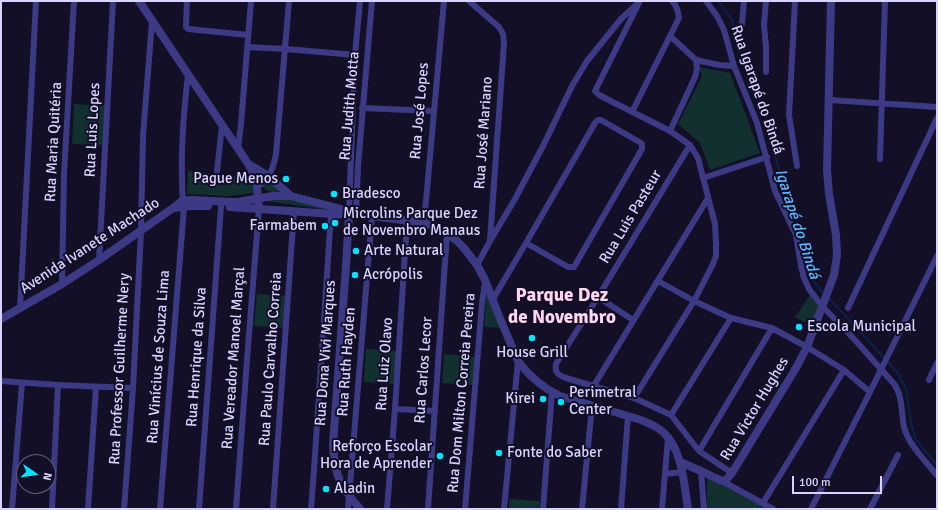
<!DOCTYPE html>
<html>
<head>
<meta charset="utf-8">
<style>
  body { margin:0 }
  #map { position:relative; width:938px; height:510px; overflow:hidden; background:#130f26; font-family:Signika,sans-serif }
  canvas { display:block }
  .frame { position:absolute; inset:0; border:2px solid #d9d4ff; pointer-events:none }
  .north { position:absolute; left:16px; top:454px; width:40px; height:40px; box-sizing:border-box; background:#130f26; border:1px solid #625e7d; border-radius:50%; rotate:103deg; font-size:11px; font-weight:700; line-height:16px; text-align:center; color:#d9d4ff }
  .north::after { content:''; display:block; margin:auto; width:14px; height:18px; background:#00e5ff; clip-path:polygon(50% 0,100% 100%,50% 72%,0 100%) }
  .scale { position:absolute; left:792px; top:476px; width:90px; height:18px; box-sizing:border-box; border:2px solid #d9d4ff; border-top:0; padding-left:5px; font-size:12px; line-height:14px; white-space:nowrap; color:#d9d4ff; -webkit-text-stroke:3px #130f26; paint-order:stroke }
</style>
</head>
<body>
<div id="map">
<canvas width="938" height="510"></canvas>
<div class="frame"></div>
<div class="north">N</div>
<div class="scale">100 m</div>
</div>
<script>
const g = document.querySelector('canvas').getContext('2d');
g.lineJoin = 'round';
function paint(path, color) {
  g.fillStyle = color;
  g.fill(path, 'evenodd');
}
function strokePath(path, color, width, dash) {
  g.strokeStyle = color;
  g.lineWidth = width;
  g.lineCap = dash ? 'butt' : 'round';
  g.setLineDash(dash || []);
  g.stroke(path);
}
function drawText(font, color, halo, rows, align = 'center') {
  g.font = font + ' Signika,sans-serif';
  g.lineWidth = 4;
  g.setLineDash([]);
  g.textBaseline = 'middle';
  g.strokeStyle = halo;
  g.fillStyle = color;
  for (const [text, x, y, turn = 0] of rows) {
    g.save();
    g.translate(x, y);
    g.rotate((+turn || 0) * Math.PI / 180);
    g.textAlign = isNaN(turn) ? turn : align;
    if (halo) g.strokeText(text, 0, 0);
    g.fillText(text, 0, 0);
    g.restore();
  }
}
const green = new Path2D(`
  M 699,67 L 730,73 L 760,153 L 710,170 L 700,143 L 678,124 L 702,76 Z
  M 74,104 L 107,106 L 104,145 L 72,144 Z
  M 188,171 L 251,178 L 252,181 L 253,186 L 264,185 L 268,180 L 287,191 L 275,192 L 275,196 L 308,200 L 335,211 L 267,201 L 268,198 L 273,196 L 272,192 L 266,190 L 264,187 L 252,188 L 253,193 L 229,196 L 187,194 Z
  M 487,288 L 501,328 L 484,327 Z
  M 811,293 C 820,305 820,307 814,321 L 808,318 L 805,322 L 794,317 L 799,312 Z
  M 257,294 L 287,296 L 284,328 L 254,326 Z
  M 366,349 L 397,351 L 395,384 L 364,382 Z
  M 444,354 L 476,357 L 473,385 L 442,383 Z
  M 710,477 L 768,509 L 707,509 L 707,479 Z
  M 509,499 L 540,501 L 539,509 L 509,509 Z`);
const stream = new Path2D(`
  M 718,1 L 732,20 L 743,59 L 766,115 L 782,184 L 800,229 L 815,283 L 824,294
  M 829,298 L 897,372 L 906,389 L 911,423 L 916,440 L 937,465`);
const minor = new Path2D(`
  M 187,1 L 186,25 L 186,27 L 188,29 L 248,35
  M 469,1 L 499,27 L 503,34 L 504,43 L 490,240
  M 706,1 L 717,16 L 724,30 L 734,66 L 757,123 L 775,191 L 796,235 L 801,266 L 804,278 L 809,289 L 822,306 L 855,340 L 895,385 C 903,399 901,412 904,427 C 908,444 926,462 937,475
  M 795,1 L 789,115 L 797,166
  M 742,24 L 744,1
  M 247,47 L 286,49 L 355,55
  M 696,60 L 719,65 L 734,66
  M 766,72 L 766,47 L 764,25 L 766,1
  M 829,100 L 937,107
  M 362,108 L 433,111
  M 632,112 L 679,18 C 678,11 677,6 672,1
  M 670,131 L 695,77 L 697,68 L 696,60 L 670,36
  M 690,145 L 598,297 L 556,364 C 554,373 559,375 566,378 L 634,398 L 671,415 L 699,451 L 732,473
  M 238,148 L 241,124 L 251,1
  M 880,159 L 885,1
  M 217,171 L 222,125
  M 703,178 L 767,157
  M 257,187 C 270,177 273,170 276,154 L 289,1
  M 349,211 L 355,55 L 360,1
  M 356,213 L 358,166 L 372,1
  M 424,223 L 444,1
  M 99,260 L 113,1
  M 477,265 L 490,241 L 515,199 L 543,146 L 572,86 L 587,61 L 621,19 L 636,5
  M 658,281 L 694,301 L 731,318 L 772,328 L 807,347 L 844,370 L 870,392
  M 62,284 L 64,174 L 74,1
  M 598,297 L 633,320
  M 493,299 L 526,243 L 595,123 L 598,120 L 601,120 L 641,143 L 642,144 L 642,149 L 574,267 L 568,267 L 526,243
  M 848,308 L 937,118
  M 20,309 L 36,1
  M 929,380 L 937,363
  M 1,381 L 58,385 L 133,388
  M 593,387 L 708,198
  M 634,398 L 694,301 L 713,264 L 716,256 L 716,243 L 715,224 L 698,158 L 690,145 L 670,131 L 599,95 L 595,91 L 640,1
  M 395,409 L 435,411
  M 671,415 L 731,318
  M 699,451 L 772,328
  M 701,471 L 704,509
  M 665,474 L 682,472
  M 722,481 L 773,509
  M 763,503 L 844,370
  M 12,509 L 22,383
  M 52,509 L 58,385
  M 88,509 L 96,387
  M 124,509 L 133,388 L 141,231 L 143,136 L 152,21
  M 160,509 L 184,207 C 182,197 182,187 182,177 C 181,143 184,109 188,75
  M 199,509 L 221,207
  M 236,509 L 247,360 L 259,208
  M 273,509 L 294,211
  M 311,509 L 314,470 L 331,214
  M 348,509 L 372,216
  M 387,509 L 395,409 L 407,221
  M 428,509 L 447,233
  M 465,509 L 482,303 L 485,282
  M 504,509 L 518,361
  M 543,509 L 552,392
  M 582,509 L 592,406
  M 621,509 L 628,416
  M 662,509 L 668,438
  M 811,509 L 870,392 L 937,256
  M 870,509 L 898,455`);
const tertiary = new Path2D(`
  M 139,1 L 249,165 L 256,180 L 259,208
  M 250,165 L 268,176 L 291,196
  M 230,207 L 348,215
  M 174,208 L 191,206 L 208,206
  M 349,215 L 346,266 L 333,445 C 334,458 335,471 341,483 C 345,492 354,501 360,509
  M 1,319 L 62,284 L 99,260 L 173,208 L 182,201 L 193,200 L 230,202 L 238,202 L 273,196 L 291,196 L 365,215 L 424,223 L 437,227 L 456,240 L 463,247 L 477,265 L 485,280 L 499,316 L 518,361 C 529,376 543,388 560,396 L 638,419 C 647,422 656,426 663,432 C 683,450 684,485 688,509
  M 680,462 L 701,471 L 722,481 L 727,479 L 732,473 L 796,368 L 807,347 L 834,275 L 837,255 L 836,235 L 829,194 L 827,170 L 831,1`);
const markers = [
  [286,179,4,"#00e5ff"],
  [334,194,4,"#00e5ff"],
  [335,223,4,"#00e5ff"],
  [325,226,4,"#00e5ff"],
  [356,251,4,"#00e5ff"],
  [355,275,4,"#00e5ff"],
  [799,327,4,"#00e5ff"],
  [532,338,4,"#00e5ff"],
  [543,399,4,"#00e5ff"],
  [561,402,4,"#00e5ff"],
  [499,453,4,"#00e5ff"],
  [440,456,4,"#00e5ff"],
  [326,489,4,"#00e5ff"]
];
const streetNames = [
  ["Rua Igarapé do Bindá",757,90,71],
  ["Rua Judith Motta",350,106,-85],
  ["Rua José Lopes",420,111,-85],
  ["Rua Luis Lopes",93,130,-87],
  ["Rua José Mariano",484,133,-86],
  ["Rua Maria Quitéria",54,142,-87],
  ["Rua Luis Pasteur",631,217,-59],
  ["Avenida Ivanete Machado",90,246,-33],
  ["Rua Dona Vivi Marques",326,353,-86],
  ["Rua Vinícius de Souza Lima",159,357,-86],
  ["Rua Henrique da Silva",197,357,-86],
  ["Rua Vereador Manoel Marçal",234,358,-86],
  ["Rua Paulo Carvalho Correia",271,359,-86],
  ["Rua Ruth Hayden",347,362,-86],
  ["Rua Luiz Olavo",385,364,-86],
  ["Rua Professor Guilherme Nery",120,369,-87],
  ["Rua Carlos Lecor",424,370,-86],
  ["Rua Dom Milton Correia Pereira",462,393,-85],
  ["Rua Victor Hughes",755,409,-59]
];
const poiNames = [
  ["Pague Menos",278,179,"right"],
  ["Bradesco",342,194],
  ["Microlins Parque Dez",343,214],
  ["de Novembro Manaus",343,231],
  ["Farmabem",317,226,"right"],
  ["Arte Natural",364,251],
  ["Acrópolis",363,275],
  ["Escola Municipal",807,327],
  ["House Grill",532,353,"center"],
  ["Perimetral",569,393],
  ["Center",569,410],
  ["Kirei",535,399,"right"],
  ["Reforço Escolar",432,447,"right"],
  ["Hora de Aprender",432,464,"right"],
  ["Fonte do Saber",507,453],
  ["Aladin",334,489]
];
const waterNames = [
  ["Igarapé do Bindá",797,224,72]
];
const districtNames = [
  ["Parque Dez",562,296],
  ["de Novembro",562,318]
];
paint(green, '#12302f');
strokePath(stream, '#0c2248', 2);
strokePath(minor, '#3d3a85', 6);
strokePath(tertiary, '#3d3a85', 8);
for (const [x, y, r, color] of markers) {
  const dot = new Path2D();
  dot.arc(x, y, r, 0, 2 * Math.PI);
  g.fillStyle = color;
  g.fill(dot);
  strokePath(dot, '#130f26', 1.5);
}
drawText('15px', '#d9d4ff', '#130f26', streetNames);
drawText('15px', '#d9d4ff', '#130f26', poiNames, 'left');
drawText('italic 16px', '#62b6ff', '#130f26', waterNames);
drawText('bold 19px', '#ffd6f0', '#130f26', districtNames);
</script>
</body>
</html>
